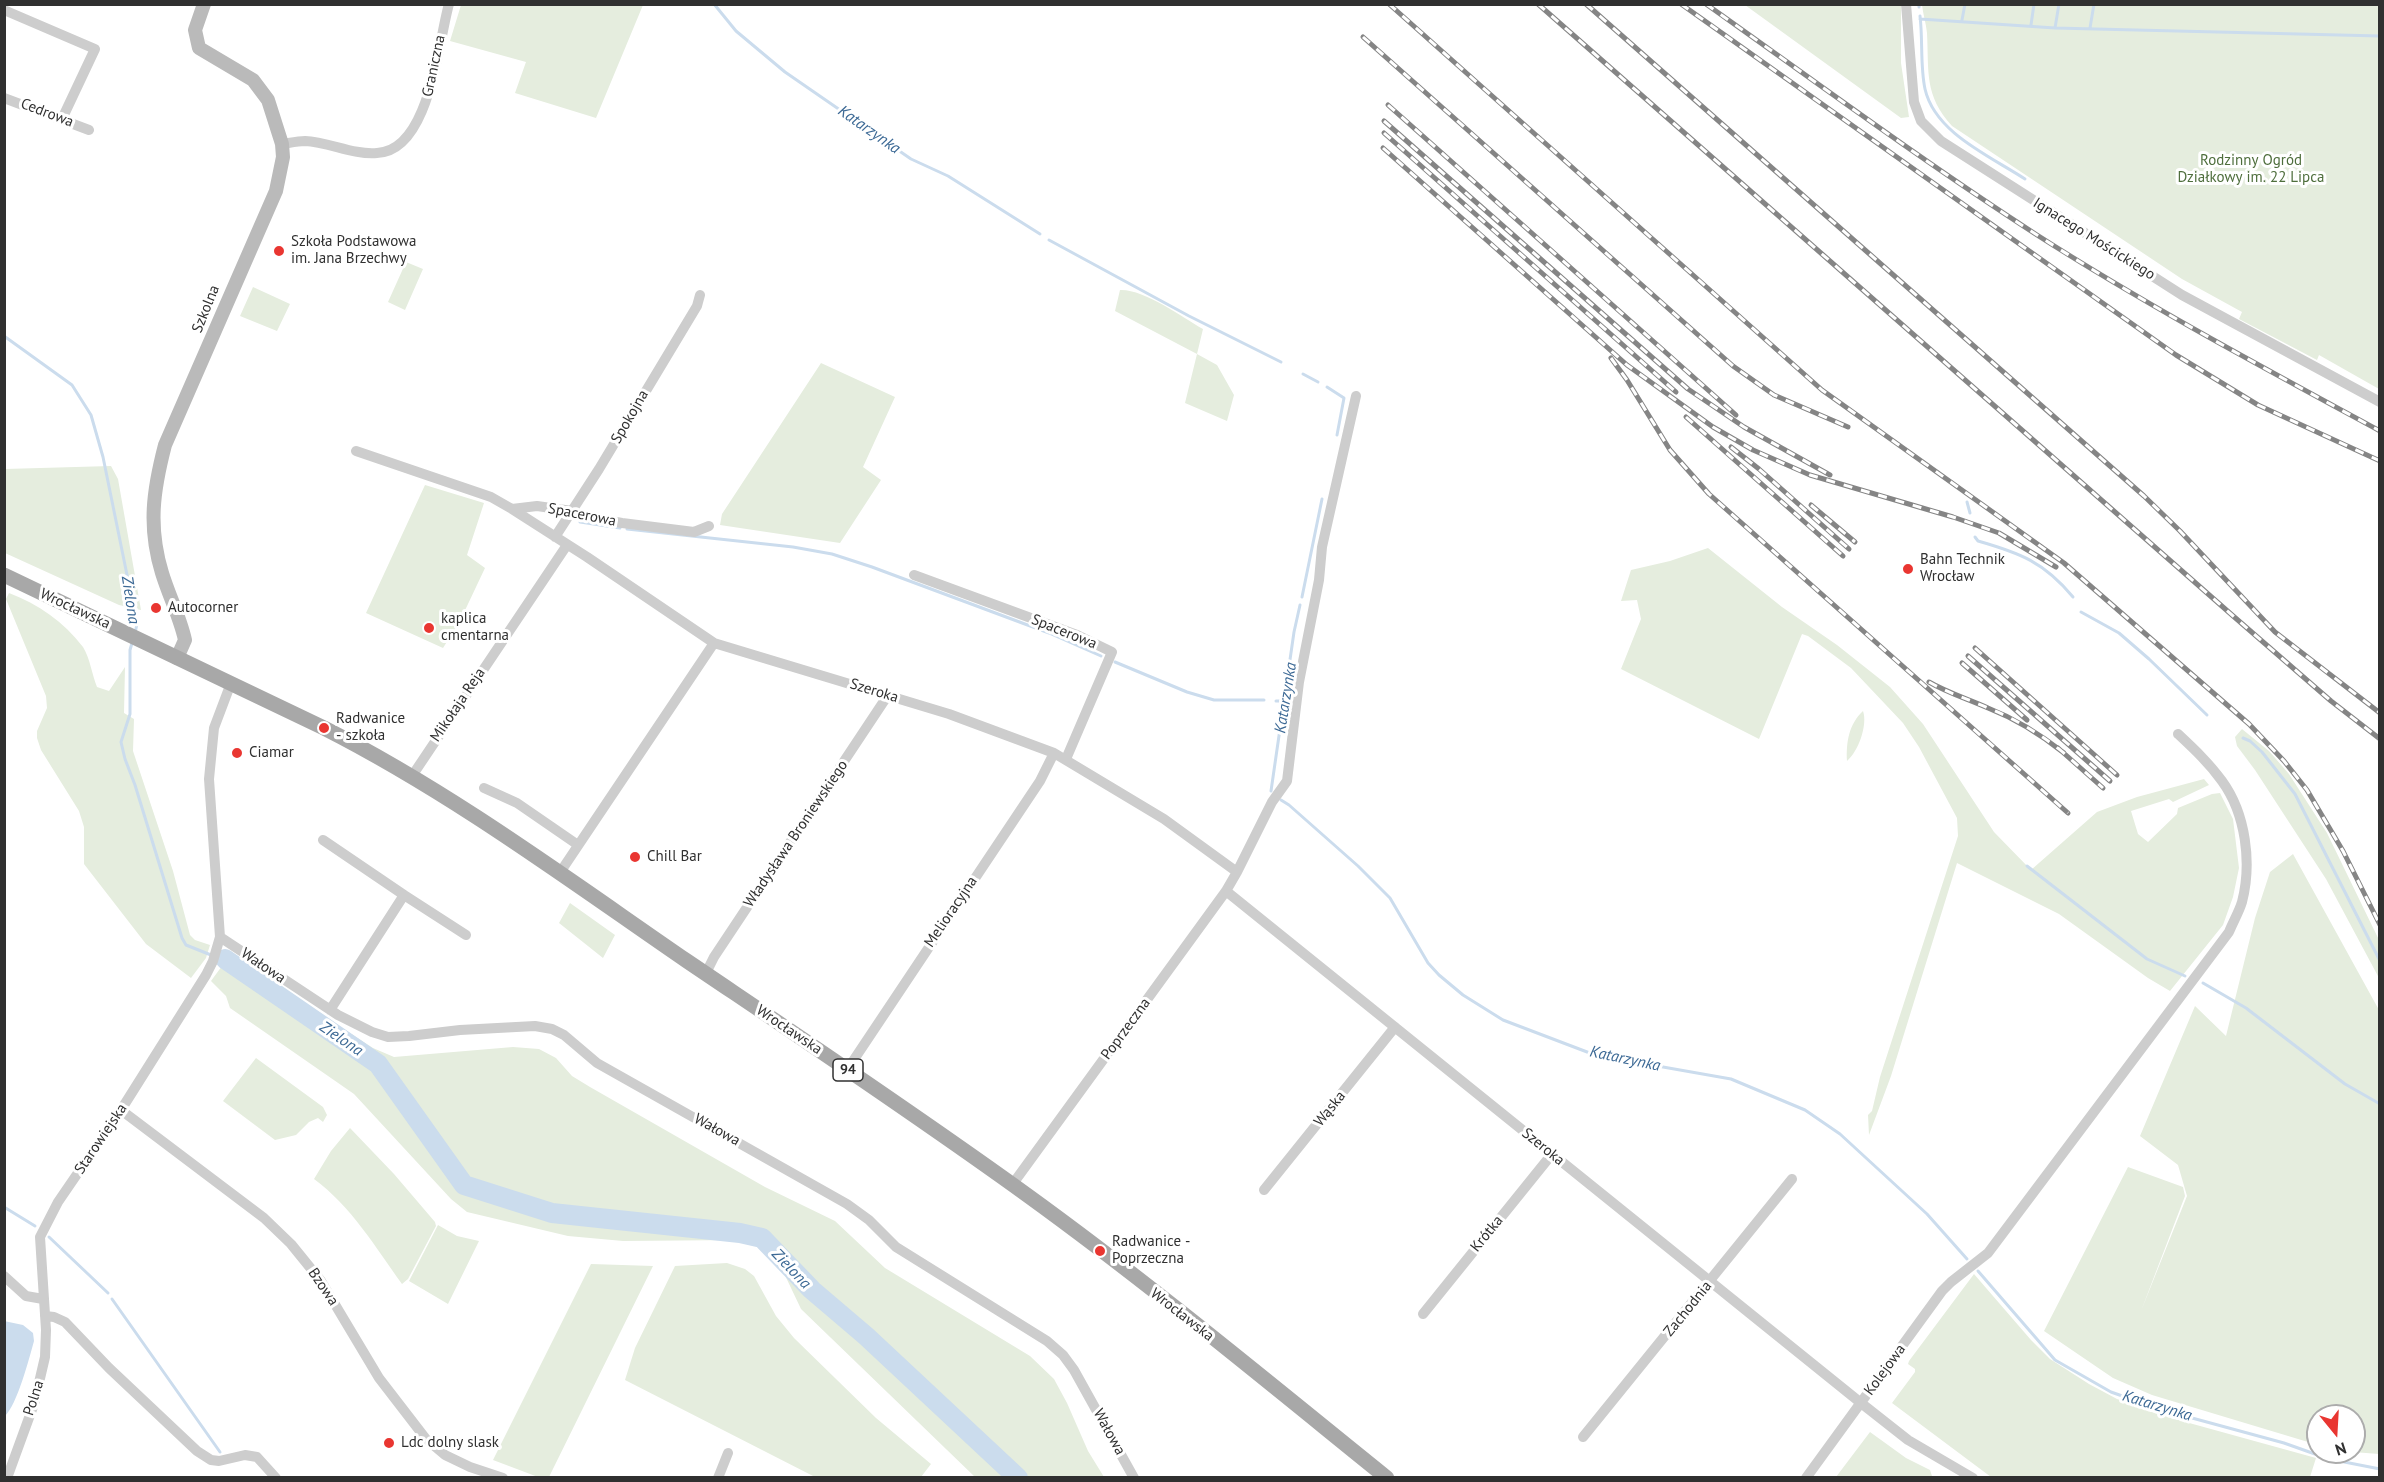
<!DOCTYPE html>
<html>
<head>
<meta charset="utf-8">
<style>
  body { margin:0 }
  #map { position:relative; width:2384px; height:1482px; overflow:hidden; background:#fff; font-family:"PT Sans",sans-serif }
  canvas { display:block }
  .frame { position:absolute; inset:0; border:6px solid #303030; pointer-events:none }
  .north { position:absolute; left:2306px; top:1404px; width:60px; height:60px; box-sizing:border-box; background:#fff; border:2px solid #acacac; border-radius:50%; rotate:162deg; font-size:16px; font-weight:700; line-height:24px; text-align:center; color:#303030 }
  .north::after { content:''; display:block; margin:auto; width:21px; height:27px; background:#e93631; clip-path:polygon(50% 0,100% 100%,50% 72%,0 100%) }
</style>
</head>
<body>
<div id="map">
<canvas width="2384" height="1482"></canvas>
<div class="frame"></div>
<div class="north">N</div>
</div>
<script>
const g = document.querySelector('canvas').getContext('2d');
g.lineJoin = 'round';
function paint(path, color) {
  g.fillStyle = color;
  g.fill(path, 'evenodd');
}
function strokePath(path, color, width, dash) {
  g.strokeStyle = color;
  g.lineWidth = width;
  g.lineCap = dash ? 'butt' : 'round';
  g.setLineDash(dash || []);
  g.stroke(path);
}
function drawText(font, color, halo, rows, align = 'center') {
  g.font = font + ' "PT Sans",sans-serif';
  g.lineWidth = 6;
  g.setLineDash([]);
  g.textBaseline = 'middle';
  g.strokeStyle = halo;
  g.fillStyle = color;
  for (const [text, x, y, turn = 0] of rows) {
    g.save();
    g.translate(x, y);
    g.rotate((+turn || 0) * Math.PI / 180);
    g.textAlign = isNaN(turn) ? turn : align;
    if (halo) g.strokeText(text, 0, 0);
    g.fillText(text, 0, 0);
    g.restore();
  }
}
const green = new Path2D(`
  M 461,5 L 461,4 L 643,5 L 596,118 L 515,93 L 526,62 L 450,41 Z
  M 1745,5 L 1901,5 L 1901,63 L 1909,117 L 1901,118 Z
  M 1922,5 L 2379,5 L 2379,389 L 2319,355 L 2317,360 L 2239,319 L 2242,312 L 2182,279 L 1952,126 C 1924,95 1929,72 1927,33 C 1926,23 1923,14 1922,5 Z
  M 406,262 L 423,269 L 405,310 L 388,302 Z
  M 253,287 L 290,304 L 277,331 L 240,316 Z
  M 1120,290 C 1144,289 1182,317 1203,329 L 1197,354 L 1217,365 L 1234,395 L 1227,421 L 1185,403 L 1197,354 L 1115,311 Z
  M 821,363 L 895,397 L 863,467 L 881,480 L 840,543 L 720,525 L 722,514 Z
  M 111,466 L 118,479 L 141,610 L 119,605 L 5,553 L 5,469 Z
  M 425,485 L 484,503 L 467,555 L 485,568 L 459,623 L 443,648 L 366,613 Z
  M 1708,548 L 1782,607 L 1837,645 L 1890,687 L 1923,724 L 1994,832 L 2031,870 L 2097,812 L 2137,797 L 2204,779 L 2209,785 L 2173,802 L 2169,799 L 2131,811 L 2138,834 L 2148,842 L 2177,814 L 2178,808 L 2212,794 L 2220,793 L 2233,819 L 2239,868 L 2233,897 L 2223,925 L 2170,991 L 2148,978 L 2059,914 L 1957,863 L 1891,1076 L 1869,1135 L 1868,1115 L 1872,1111 L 1880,1077 L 1958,836 L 1957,818 L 1919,747 L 1903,723 L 1851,668 L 1808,636 L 1802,634 L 1759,739 L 1621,669 L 1641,619 L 1637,600 L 1621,601 L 1631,570 L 1670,561 Z
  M 9,593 C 38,604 64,622 83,647 C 90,658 92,675 97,687 L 109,691 L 125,667 L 124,713 L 134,719 L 133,751 L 173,871 L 190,935 L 195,940 L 210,945 L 206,958 L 191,978 L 146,944 L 84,864 L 84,827 L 79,811 L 41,750 L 37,738 L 37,731 L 47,708 L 46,696 L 6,599 Z
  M 1863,711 C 1868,725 1858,752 1847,761 C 1846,742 1849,724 1863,711 Z
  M 2242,729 L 2269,751 L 2289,774 L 2327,833 L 2379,940 L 2379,978 L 2326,879 L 2255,770 L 2237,746 L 2235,737 Z
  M 2293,854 L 2379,1010 L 2379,1454 L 2353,1452 L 2354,1416 L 2318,1416 L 2318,1445 L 2152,1395 L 2113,1378 L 2044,1331 L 2128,1167 L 2183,1187 L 2185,1196 L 2141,1311 L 2187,1196 L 2178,1165 L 2140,1136 L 2195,1006 L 2226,1036 L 2255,918 L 2270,872 Z
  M 570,903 L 615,935 L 603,958 L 559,923 Z
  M 230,955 L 373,1048 L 394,1057 L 513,1047 L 539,1049 L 556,1058 L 572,1076 L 590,1087 L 765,1187 L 835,1221 L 885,1268 L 1030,1356 L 1054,1379 L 1067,1403 L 1088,1451 L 1104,1477 L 975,1477 L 801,1309 L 782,1269 L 772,1256 L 756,1244 L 738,1240 L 623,1241 L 568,1236 L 467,1212 L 451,1199 L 354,1094 L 230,1008 L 226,996 L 211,981 Z
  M 256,1058 L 323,1107 L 327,1115 L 323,1122 L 318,1118 L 309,1122 L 296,1135 L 275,1140 L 223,1101 Z
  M 350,1128 L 394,1174 L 435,1222 L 436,1226 L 408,1279 L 402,1284 C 376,1248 351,1206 314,1179 L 331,1151 Z
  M 438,1225 L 457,1236 L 479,1241 L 448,1304 L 409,1281 Z
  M 727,1263 L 745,1269 L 754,1276 L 776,1316 L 794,1338 L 876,1418 L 931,1464 L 921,1477 L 815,1477 L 625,1380 L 635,1348 L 675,1266 Z
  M 591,1264 L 653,1266 L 549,1477 L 538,1477 L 493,1460 Z
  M 1974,1274 L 2031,1340 L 2050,1359 L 2089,1384 L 2117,1399 L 2182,1421 L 2316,1458 L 2310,1477 L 1991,1477 L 1892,1403 L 1915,1372 L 1915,1369 L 1908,1364 L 1909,1361 Z
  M 1870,1432 L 1906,1458 L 1930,1470 L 1932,1476 L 1836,1477 Z`);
const water = new Path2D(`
  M 4,1321 L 23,1325 L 33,1333 L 34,1341 C 29,1359 17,1405 5,1416 Z`);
const stream = new Path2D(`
  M 714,4 L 736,31 L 785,72 L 911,159 L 948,176 L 1040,234
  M 1919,4 L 1919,7
  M 1920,16 C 1923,40 1920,66 1925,89 C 1935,133 1990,156 2025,179
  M 1920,19 L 2055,28 L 2380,36
  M 1962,20 L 1965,4
  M 2031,25 L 2034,4
  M 2055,28 L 2059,4
  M 2090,28 L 2094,4
  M 1049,240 L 1189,316 L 1281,362
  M 4,336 L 72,385 L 91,415 L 103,457 L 137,624 L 135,633
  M 1303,374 L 1318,382
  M 1327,387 L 1344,398 L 1337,435
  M 1967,502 L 1970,513
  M 580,522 L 620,528
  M 627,529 L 793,547 L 832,554 L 872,567 L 1049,633 L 1101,656
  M 1975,537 L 1978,541 C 2020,553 2044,562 2073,597
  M 1302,597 L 1322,499
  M 2081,612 L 2119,633 L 2149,659 L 2207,715
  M 132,643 L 130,650 L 130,714 L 121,742 L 125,759 L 135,785 L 182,938 L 186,945 L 211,955
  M 1115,662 L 1187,692 L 1214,700 L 1264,700
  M 1276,701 L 1285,701
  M 2243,738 L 2250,741 L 2262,752 L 2295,794 L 2380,961
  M 1271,791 L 1294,632 L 1300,605
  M 1281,800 L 1289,805 L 1358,866 L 1390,898 L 1428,963 L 1439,975 L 1463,995 L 1503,1020 L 1595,1055 L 1731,1079 L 1805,1110 L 1840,1134 L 1927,1214 L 1967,1259
  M 2027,866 L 2147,959 L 2185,976
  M 217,957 L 225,959
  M 2203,983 L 2246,1008 L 2345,1084 L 2380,1104
  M 4,1207 L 35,1226
  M 49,1237 L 108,1293
  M 1978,1271 L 2055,1360 L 2111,1392 L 2159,1409 L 2284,1443 L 2329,1459 L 2380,1469
  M 112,1299 L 220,1452`);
const river = new Path2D(`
  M 225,959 L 378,1064 L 464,1185 L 552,1213 L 740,1233 L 762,1238 L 812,1290 L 866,1336 L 1018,1478`);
const street = new Path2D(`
  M 1906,4 L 1914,102 L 1921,121 L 1941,141 L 2182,295 L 2380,402
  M 4,10 L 95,49 L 62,119
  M 4,98 L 89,130
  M 282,144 C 289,143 298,141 305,141 C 329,142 353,155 377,153 C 430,151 438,42 449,4
  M 356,451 L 491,497 L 512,509 L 537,506 L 572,511 L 583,516 L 622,523 L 694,532 L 709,526
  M 512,509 L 587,557 L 714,643 L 949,714 L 1054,753 L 1164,819 L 1237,872
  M 555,537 L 599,469 L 697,306 L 700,295
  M 914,575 L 1077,635 L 1112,652 L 1066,759
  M 412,776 L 567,545
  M 484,788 L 517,803 L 578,845
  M 323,840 L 404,895
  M 559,874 L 714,643
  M 1226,891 L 1861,1403 L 1908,1440 L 1973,1478
  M 220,937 L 338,1015 L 372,1032 L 388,1037 L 409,1036 L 460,1030 L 535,1026 L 552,1029 L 564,1035 L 597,1063 L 847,1204 L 869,1220 L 896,1247 L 1047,1341 L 1063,1355 L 1074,1370 L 1134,1478
  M 706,973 L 714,957 L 888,695
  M 330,1010 L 404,895 L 466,935
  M 847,1070 L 1040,781 L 1054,753
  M 121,1110 L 264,1218 L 291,1244 L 321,1281 L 379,1378 L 426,1439 L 445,1455 L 470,1467 L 503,1478
  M 1012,1185 L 1226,891 L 1237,872 L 1272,802 L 1287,781 L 1299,682 L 1319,580 L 1322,547 L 1356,396
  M 1264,1190 L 1395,1027
  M 4,1276 L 26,1296 L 43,1299
  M 1423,1314 L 1552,1154
  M 45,1316 L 54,1317 L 65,1322 L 109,1368 L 197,1451 L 211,1460 L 219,1461 L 245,1455 L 257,1457 L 276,1478
  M 1583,1437 L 1792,1179
  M 7,1478 L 34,1404 L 45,1357 L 46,1330 L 40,1237 L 58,1202 L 121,1110 L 206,975 L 213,961 L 220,937 L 209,779 L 214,728 L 231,683
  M 718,1478 L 728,1453
  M 1806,1478 L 1942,1291 L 1951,1282 L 1988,1253 L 2229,932 C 2233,922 2239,912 2242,902 C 2252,863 2246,814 2222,781 C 2209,763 2194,749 2178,734`);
const secondary = new Path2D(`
  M 177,658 L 185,640 C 180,617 169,596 162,573 C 148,527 153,491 165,445 L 276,191 L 283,157 L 282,144 L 268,100 L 253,80 L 199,48 L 195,30 L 204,4`);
const primary = new Path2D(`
  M 4,575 L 324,728 C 452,793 569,880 687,961 C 801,1038 915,1114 1027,1195 C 1150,1284 1268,1382 1387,1478`);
const rail = new Path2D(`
  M 1389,4 L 1822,390 L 2064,563 L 2249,724 L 2284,761 L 2307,790 L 2343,851 L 2380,925
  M 1538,4 L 2232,615 L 2331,701 L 2380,739
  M 1586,4 L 2144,496 L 2180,531 L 2275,632 L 2380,713
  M 1681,4 L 2176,355 L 2258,405 L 2380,461
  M 1706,4 C 1816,82 1924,162 2037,235 C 2148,306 2264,368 2380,431
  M 1363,37 L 1733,366 L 1774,395 L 1848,427
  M 1388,105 L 1736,415
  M 1384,121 L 1688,389 L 1744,427 L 1830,475
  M 1384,133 L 1676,392
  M 1383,148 L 1627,365 L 1713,427 L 1753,450 L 1810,475 L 1953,517 L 1999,533 L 2056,567
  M 1611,358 L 1627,380 L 1670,450 L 1709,494 L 2068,813
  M 1686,417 L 1843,556
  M 1731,447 L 1759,469 L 1849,549
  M 1811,505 L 1855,542
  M 1975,648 L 2117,775
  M 1968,656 L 2110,781
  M 1962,663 L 2027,720
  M 1929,682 C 1948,693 1968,699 1988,708 C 2016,719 2040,734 2064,753
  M 2058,748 L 2103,788`);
const markers = [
  [279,251,6,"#e93631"],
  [1908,569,6,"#e93631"],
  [156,608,6,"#e93631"],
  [429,628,6,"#e93631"],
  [324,728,6,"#e93631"],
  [237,753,6,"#e93631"],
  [635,857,6,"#e93631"],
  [1100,1251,6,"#e93631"],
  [389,1443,6,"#e93631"]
];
const shields = [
  [848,1070,30]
];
const shieldNames = [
  ["94",848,1070]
];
const streetNames = [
  ["Graniczna",434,66,-78],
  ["Cedrowa",47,113,21],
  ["Ignacego Mościckiego",2094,239,32],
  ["Szkolna",206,309,-68],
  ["Spokojna",630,417,-60],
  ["Spacerowa",582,515,11],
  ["Wrocławska",75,609,25],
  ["Spacerowa",1064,632,22],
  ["Szeroka",874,691,17],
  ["Mikołaja Reja",458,705,-56],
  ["Władysława Broniewskiego",796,834,-56],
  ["Melioracyjna",951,912,-56],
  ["Wałowa",263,966,34],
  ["Poprzeczna",1126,1029,-54],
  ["Wrocławska",789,1030,34],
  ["Wąska",1330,1109,-51],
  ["Wałowa",717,1130,29],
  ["Starowiejska",101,1139,-56],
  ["Szeroka",1543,1147,39],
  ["Krótka",1487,1234,-51],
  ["Bzowa",323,1287,56],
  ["Zachodnia",1688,1309,-51],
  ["Wrocławska",1182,1315,38],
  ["Kolejowa",1885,1370,-54],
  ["Polna",34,1398,-72],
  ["Wałowa",1109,1432,61]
];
const parkNames = [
  ["Rodzinny Ogród",2251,161],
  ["Działkowy im. 22 Lipca",2251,178]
];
const poiNames = [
  ["Szkoła Podstawowa",291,242],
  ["im. Jana Brzechwy",291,259],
  ["Bahn Technik",1920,560],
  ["Wrocław",1920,577],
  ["Autocorner",168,608],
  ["kaplica",441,619],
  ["cmentarna",441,636],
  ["Radwanice",336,719],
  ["- szkoła",336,736],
  ["Ciamar",249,753],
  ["Chill Bar",647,857],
  ["Radwanice -",1112,1242],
  ["Poprzeczna",1112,1259],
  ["Ldc dolny slask",401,1443]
];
const waterNames = [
  ["Katarzynka",869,130,35],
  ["Zielona",130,600,81],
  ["Katarzynka",1286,698,-81],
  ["Zielona",341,1039,34],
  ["Katarzynka",1625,1059,12],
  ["Zielona",791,1269,46],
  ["Katarzynka",2157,1406,17]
];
paint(green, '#e5edde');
paint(water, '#cbdced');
strokePath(stream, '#cbdced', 3);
strokePath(river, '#cbdced', 20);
strokePath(street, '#cdcdcd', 10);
strokePath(secondary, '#bababa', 14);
strokePath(primary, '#a8a8a8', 15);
strokePath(rail, '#858585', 5);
strokePath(rail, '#fff', 3, [9]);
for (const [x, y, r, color] of markers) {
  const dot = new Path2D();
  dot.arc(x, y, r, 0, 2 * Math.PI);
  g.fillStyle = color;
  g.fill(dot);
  strokePath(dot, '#fff', 2);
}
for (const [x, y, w] of shields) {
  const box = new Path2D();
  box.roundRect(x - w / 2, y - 11, w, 22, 4.5);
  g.fillStyle = '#fff';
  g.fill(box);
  strokePath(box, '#303030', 1.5);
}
drawText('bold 14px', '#303030', null, shieldNames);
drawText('15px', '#303030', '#fff', streetNames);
drawText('15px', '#4e6e3c', '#fff', parkNames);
drawText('15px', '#303030', '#fff', poiNames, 'left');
drawText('italic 16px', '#3c6995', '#fff', waterNames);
</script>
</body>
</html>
